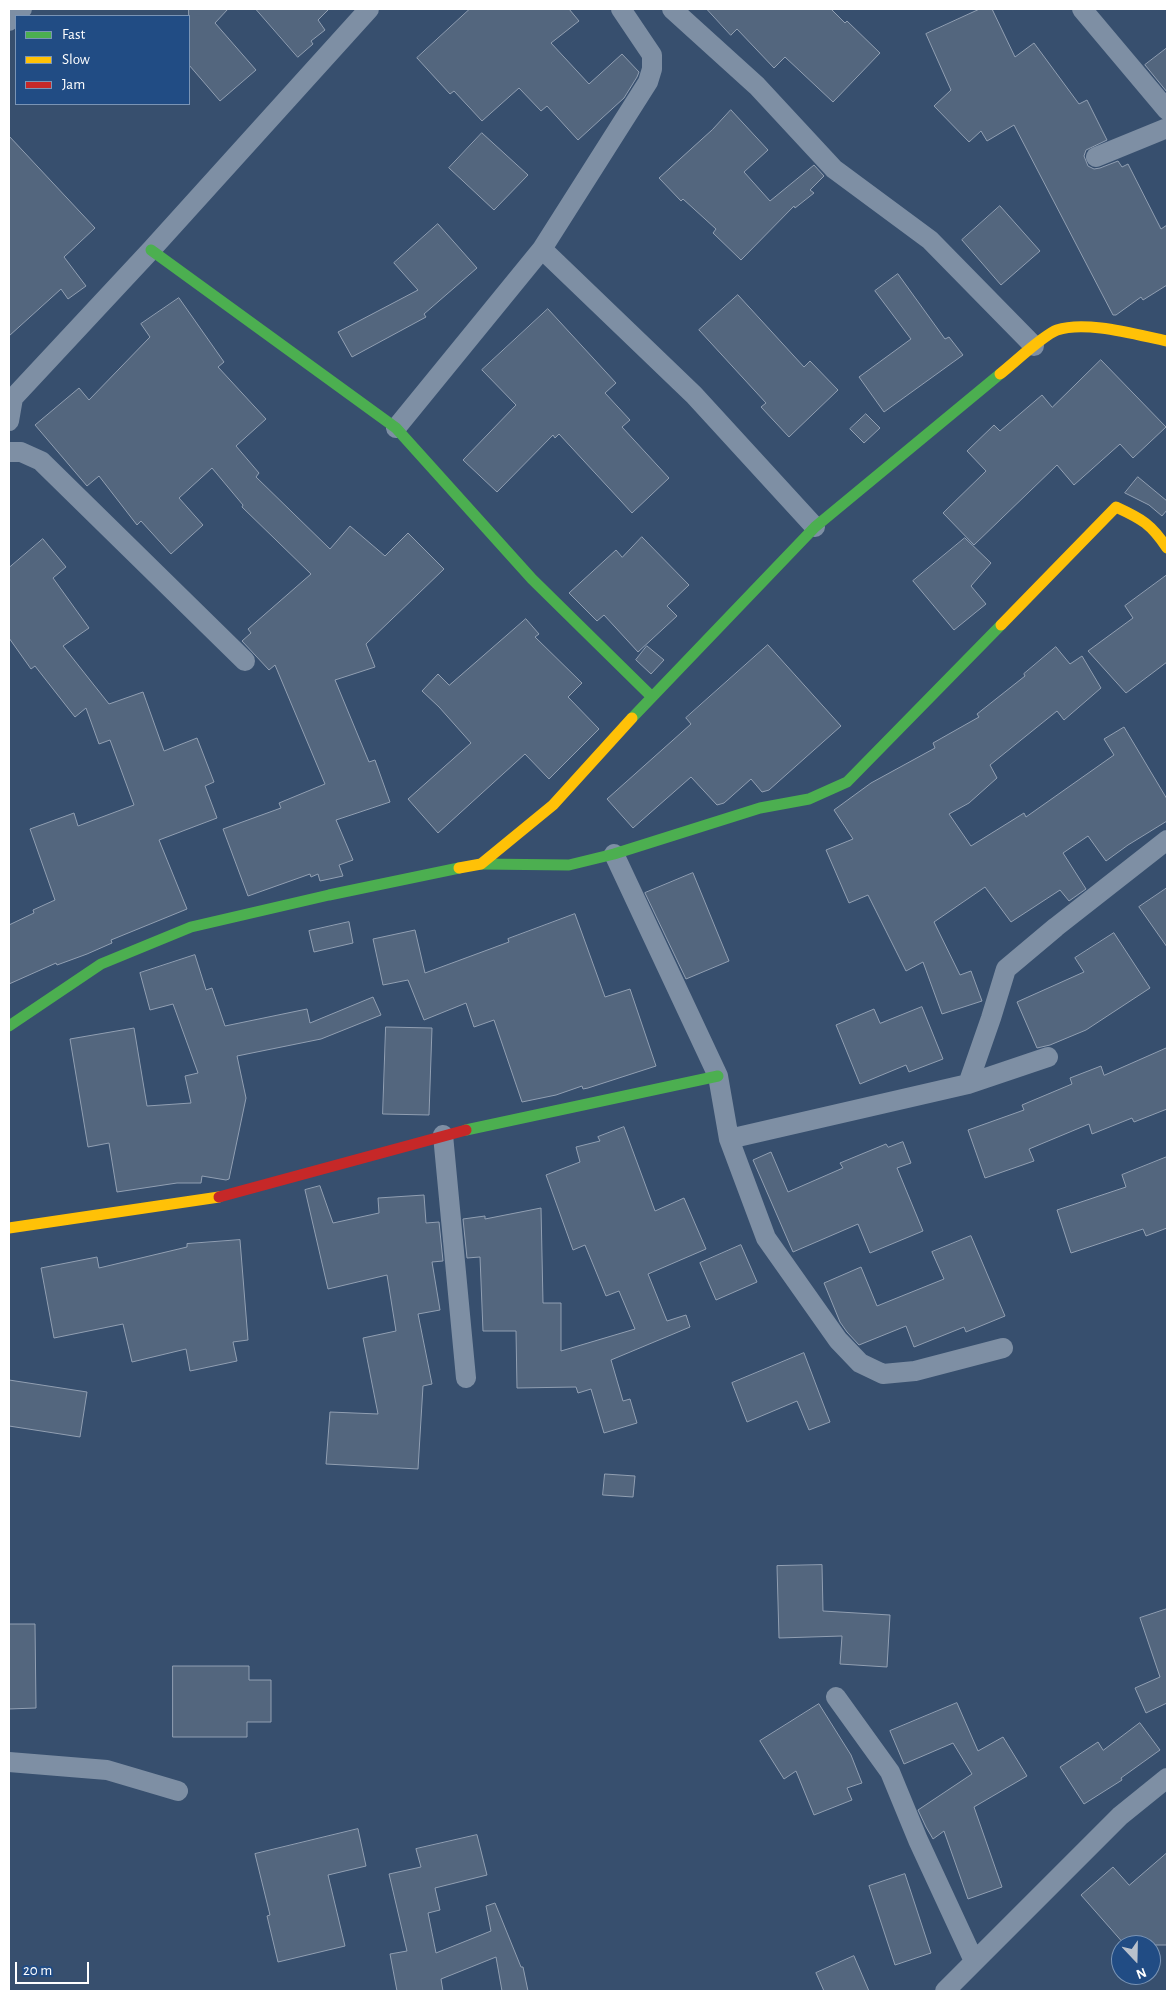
<!DOCTYPE html>
<html>
<head>
<meta charset="utf-8">
<style>
  body { margin:0 }
  #map { position:relative; width:1176px; height:2000px; overflow:hidden; background:#374f6e; font-family:"Alegreya Sans",sans-serif }
  canvas { display:block }
  .frame { position:absolute; inset:0; border:10px solid #fff; pointer-events:none }
  .legend { position:absolute; left:15px; top:15px; width:175px; height:90px; box-sizing:border-box; background:#214c84; border:1px solid #7a94b5; margin:0; padding:6px 9px; list-style:none; font-size:15px; color:#fff }
  .legend li { display:flex; align-items:center; gap:10px; height:25px }
  .legend b { width:25px; border:1px solid #7a94b5 }
  .north { position:absolute; left:1111px; top:1935px; width:50px; height:50px; box-sizing:border-box; background:#214c84; border:1px solid #7a94b5; border-radius:50%; rotate:159deg; font-size:14px; font-weight:700; line-height:20px; text-align:center; color:#fff }
  .north::after { content:''; display:block; margin:auto; width:18px; height:22px; background:#b9c1cc; clip-path:polygon(50% 0,100% 100%,50% 72%,0 100%) }
  .scale { position:absolute; left:15px; top:1962px; width:74px; height:22px; box-sizing:border-box; border:2px solid #fff; border-top:0; padding-left:6px; font-size:15px; line-height:18px; white-space:nowrap; color:#fff; -webkit-text-stroke:4px #214c84; paint-order:stroke }
</style>
</head>
<body>
<div id="map">
<canvas width="1176" height="2000"></canvas>
<div class="frame"></div>
<ul class="legend">
<li><b style="height:6px;background:#4caf50"></b>Fast</li>
<li><b style="height:6px;background:#ffc107"></b>Slow</li>
<li><b style="height:6px;background:#c62828"></b>Jam</li>
</ul>
<div class="north">N</div>
<div class="scale">20 m</div>
</div>
<script>
const g = document.querySelector('canvas').getContext('2d');
g.lineJoin = 'round';
function paint(path, color) {
  g.fillStyle = color;
  g.fill(path, 'evenodd');
}
function strokePath(path, color, width, dash) {
  g.strokeStyle = color;
  g.lineWidth = width;
  g.lineCap = dash ? 'butt' : 'round';
  g.setLineDash(dash || []);
  g.stroke(path);
}
const building = new Path2D(`
  M 189,9 L 228,9 L 215,23 L 256,70 L 220,101 L 189,65 Z
  M 256,9 L 329,9 L 318,20 L 325,30 L 311,41 L 313,44 L 298,57 Z
  M 470,9 L 569,9 L 579,21 L 551,43 L 589,84 L 622,54 L 639,72 L 637,77 L 624,98 L 578,140 L 547,106 L 541,111 L 519,88 L 482,121 L 454,91 L 450,94 L 417,58 Z
  M 707,9 L 831,9 L 845,23 L 847,21 L 880,53 L 833,102 L 785,57 L 774,68 L 737,29 L 731,35 Z
  M 980,9 L 992,9 L 1015,57 L 1034,43 L 1079,104 L 1087,100 L 1107,140 L 1086,150 L 1084,156 L 1088,166 L 1094,169 L 1100,168 L 1118,161 L 1122,167 L 1128,164 L 1161,229 L 1167,225 L 1167,285 L 1143,300 L 1141,297 L 1116,315 L 1113,315 L 1014,125 L 987,141 L 981,131 L 969,142 L 934,106 L 951,90 L 926,34 Z
  M 1167,48 L 1167,92 L 1145,65 Z
  M 731,110 L 768,150 L 744,172 L 770,201 L 814,165 L 824,176 L 810,190 L 814,193 L 795,208 L 794,206 L 741,260 L 713,233 L 716,229 L 683,199 L 681,201 L 659,178 L 712,130 Z
  M 482,133 L 528,175 L 494,210 L 449,168 Z
  M 9,136 L 95,228 L 64,257 L 86,286 L 68,299 L 61,289 L 9,336 Z
  M 1000,206 L 1040,251 L 1001,285 L 962,240 Z
  M 438,224 L 477,268 L 424,314 L 426,317 L 352,357 L 338,332 L 418,290 L 394,263 Z
  M 898,274 L 945,339 L 949,337 L 963,355 L 884,412 L 859,377 L 911,339 L 875,291 Z
  M 738,295 L 804,367 L 810,361 L 838,390 L 789,437 L 761,407 L 766,403 L 699,330 Z
  M 179,298 L 224,362 L 218,367 L 266,419 L 236,446 L 259,473 L 256,477 L 330,549 L 350,526 L 385,556 L 408,533 L 444,569 L 366,644 L 375,667 L 335,680 L 369,762 L 375,760 L 390,802 L 336,820 L 353,860 L 339,865 L 343,876 L 320,881 L 318,874 L 311,877 L 310,874 L 248,896 L 223,829 L 281,808 L 279,803 L 325,784 L 275,665 L 269,670 L 242,641 L 251,633 L 248,629 L 311,574 L 242,507 L 243,505 L 212,468 L 179,498 L 203,525 L 171,554 L 141,521 L 137,525 L 99,476 L 87,486 L 35,425 L 79,388 L 89,400 L 150,337 L 141,324 Z
  M 548,309 L 616,383 L 605,393 L 630,420 L 622,427 L 669,478 L 632,513 L 559,434 L 555,438 L 553,435 L 497,492 L 463,460 L 516,405 L 482,370 Z
  M 1101,360 L 1166,427 L 1133,458 L 1120,444 L 1074,485 L 1057,465 L 974,545 L 943,513 L 986,471 L 967,451 L 994,425 L 1000,431 L 1042,395 L 1052,407 Z
  M 866,414 L 880,428 L 864,443 L 850,429 Z
  M 1138,477 L 1167,501 L 1167,510 L 1162,516 L 1149,505 L 1125,493 Z
  M 642,537 L 689,585 L 667,606 L 677,616 L 638,652 L 604,615 L 597,621 L 569,593 L 616,550 L 622,557 Z
  M 965,538 L 991,563 L 971,586 L 986,604 L 954,630 L 913,581 Z
  M 43,539 L 66,567 L 53,578 L 89,628 L 63,646 L 109,704 L 143,692 L 164,751 L 197,738 L 214,782 L 205,786 L 217,818 L 159,840 L 187,909 L 111,940 L 112,943 L 87,954 L 57,965 L 56,963 L 9,984 L 9,925 L 34,913 L 33,910 L 55,900 L 30,829 L 74,813 L 78,826 L 134,805 L 110,740 L 99,744 L 86,708 L 75,717 L 35,666 L 31,669 L 9,638 L 9,568 Z
  M 1167,575 L 1167,662 L 1126,693 L 1088,651 L 1133,618 L 1125,606 Z
  M 526,619 L 539,634 L 535,637 L 582,683 L 568,697 L 599,729 L 549,779 L 525,754 L 438,833 L 408,799 L 471,743 L 439,707 L 422,691 L 438,674 L 449,685 Z
  M 768,645 L 841,726 L 769,790 L 762,792 L 751,779 L 724,803 L 717,805 L 691,777 L 633,828 L 607,799 L 691,724 L 686,718 Z
  M 647,646 L 664,660 L 651,674 L 636,660 Z
  M 1056,647 L 1070,664 L 1082,656 L 1101,688 L 1064,720 L 1057,711 L 990,765 L 997,778 L 969,803 L 949,814 L 971,846 L 1024,813 L 1026,817 L 1114,755 L 1104,739 L 1124,727 L 1167,799 L 1167,821 L 1128,845 L 1106,861 L 1088,836 L 1063,853 L 1086,889 L 1069,901 L 1060,890 L 1011,922 L 985,887 L 934,922 L 960,975 L 971,971 L 982,1001 L 942,1014 L 923,962 L 906,971 L 868,895 L 849,903 L 826,850 L 853,839 L 834,810 L 871,783 L 935,748 L 933,743 L 979,717 L 977,714 L 1025,676 L 1024,674 Z
  M 693,873 L 729,961 L 686,979 L 645,893 Z
  M 1167,888 L 1167,947 L 1139,907 Z
  M 575,914 L 605,997 L 630,989 L 656,1066 L 588,1088 L 583,1089 L 582,1086 L 556,1095 L 522,1102 L 494,1020 L 474,1027 L 466,1003 L 424,1020 L 408,980 L 383,985 L 373,939 L 415,930 L 425,973 L 509,942 L 508,939 Z
  M 349,922 L 353,943 L 314,952 L 309,931 Z
  M 1114,933 L 1150,988 L 1086,1030 L 1050,1045 L 1037,1048 L 1017,1002 L 1084,972 L 1075,958 Z
  M 195,955 L 206,990 L 212,988 L 225,1026 L 307,1009 L 310,1023 L 373,997 L 381,1015 L 321,1039 L 237,1056 L 246,1098 L 229,1179 L 226,1180 L 202,1176 L 201,1183 L 177,1183 L 117,1192 L 109,1143 L 88,1147 L 70,1039 L 134,1028 L 147,1106 L 191,1103 L 185,1076 L 198,1073 L 173,1004 L 150,1010 L 140,973 Z
  M 922,1007 L 943,1059 L 909,1072 L 906,1065 L 860,1084 L 836,1025 L 874,1009 L 880,1023 Z
  M 386,1027 L 432,1028 L 429,1115 L 383,1114 Z
  M 1167,1048 L 1167,1109 L 1134,1122 L 1132,1118 L 1092,1134 L 1089,1124 L 1029,1149 L 1034,1161 L 985,1178 L 968,1130 L 1024,1110 L 1022,1105 L 1072,1084 L 1070,1078 L 1101,1066 L 1104,1075 Z
  M 624,1127 L 655,1211 L 684,1198 L 706,1249 L 648,1274 L 667,1321 L 686,1315 L 690,1327 L 611,1360 L 623,1401 L 630,1399 L 637,1423 L 604,1433 L 591,1389 L 578,1393 L 576,1387 L 517,1388 L 516,1331 L 483,1331 L 480,1257 L 467,1258 L 463,1219 L 485,1216 L 485,1219 L 541,1208 L 543,1303 L 561,1303 L 561,1351 L 635,1329 L 619,1291 L 606,1296 L 585,1245 L 573,1250 L 546,1175 L 580,1162 L 576,1147 L 600,1141 L 598,1137 Z
  M 903,1142 L 911,1163 L 897,1168 L 923,1231 L 870,1253 L 858,1224 L 793,1252 L 753,1160 L 771,1152 L 788,1192 L 843,1168 L 840,1163 L 886,1144 L 888,1147 Z
  M 1167,1157 L 1167,1228 L 1146,1236 L 1143,1229 L 1071,1253 L 1057,1210 L 1126,1187 L 1122,1175 Z
  M 320,1186 L 333,1223 L 379,1213 L 378,1198 L 424,1195 L 426,1223 L 439,1222 L 443,1261 L 432,1262 L 440,1310 L 418,1314 L 432,1384 L 423,1386 L 418,1469 L 326,1464 L 330,1412 L 378,1414 L 363,1338 L 396,1331 L 387,1275 L 328,1289 L 305,1190 Z
  M 971,1236 L 1005,1316 L 966,1332 L 964,1327 L 914,1347 L 906,1326 L 859,1345 L 847,1332 L 840,1322 L 824,1283 L 861,1267 L 877,1306 L 944,1279 L 932,1252 Z
  M 240,1240 L 248,1340 L 233,1342 L 237,1361 L 190,1371 L 186,1349 L 132,1362 L 123,1324 L 54,1338 L 41,1268 L 97,1257 L 99,1268 L 187,1247 L 187,1244 Z
  M 741,1245 L 757,1282 L 716,1300 L 700,1263 Z
  M 804,1353 L 830,1422 L 809,1430 L 797,1401 L 747,1422 L 732,1383 Z
  M 9,1380 L 87,1392 L 80,1437 L 9,1426 Z
  M 605,1474 L 635,1476 L 633,1497 L 603,1495 Z
  M 822,1565 L 823,1611 L 890,1615 L 887,1667 L 840,1664 L 842,1636 L 779,1638 L 777,1566 Z
  M 1167,1609 L 1167,1703 L 1146,1713 L 1135,1688 L 1160,1677 L 1140,1618 Z
  M 9,1624 L 35,1624 L 36,1708 L 9,1709 Z
  M 173,1666 L 249,1666 L 249,1680 L 271,1680 L 271,1722 L 247,1722 L 247,1737 L 173,1737 Z
  M 957,1703 L 978,1751 L 1003,1737 L 1027,1776 L 974,1807 L 1002,1887 L 968,1899 L 944,1831 L 933,1839 L 926,1827 L 918,1810 L 972,1774 L 953,1743 L 904,1764 L 890,1731 Z
  M 819,1704 L 851,1755 L 862,1783 L 847,1788 L 852,1800 L 814,1815 L 796,1771 L 784,1779 L 760,1741 Z
  M 1140,1723 L 1160,1750 L 1121,1778 L 1122,1780 L 1084,1804 L 1060,1767 L 1098,1742 L 1103,1750 Z
  M 358,1829 L 366,1866 L 328,1875 L 345,1946 L 278,1962 L 267,1916 L 270,1915 L 255,1854 Z
  M 477,1835 L 487,1875 L 435,1888 L 440,1910 L 428,1913 L 436,1953 L 491,1931 L 486,1906 L 495,1903 L 521,1967 L 523,1967 L 528,1991 L 502,1991 L 496,1957 L 441,1979 L 443,1991 L 397,1991 L 390,1954 L 407,1951 L 389,1874 L 421,1867 L 416,1849 Z
  M 1167,1853 L 1167,1945 L 1125,1945 L 1081,1895 L 1113,1867 L 1129,1885 Z
  M 905,1874 L 931,1953 L 895,1965 L 869,1886 Z
  M 854,1956 L 869,1991 L 824,1991 L 816,1973 Z`);
const street = new Path2D(`
  M 672,9 L 757,86 L 834,169 L 930,240 L 1034,346
  M 1082,9 L 1167,110
  M 9,21 L 22,9
  M 1096,157 L 1167,128
  M 542,249 L 694,395 L 815,527
  M 9,421 L 13,398 L 151,250 L 369,9
  M 396,428 L 542,249 L 648,82 L 652,69 L 652,55 L 621,9
  M 9,452 L 21,452 L 41,461 L 245,661
  M 614,854 L 718,1076 L 729,1139 L 766,1238 L 838,1340 L 860,1363 L 883,1374 L 915,1371 L 1003,1348
  M 968,1084 L 991,1018 L 1006,969 L 1056,927 L 1167,840
  M 443,1135 L 466,1378
  M 729,1139 L 968,1084 L 1048,1057
  M 836,1697 L 890,1772 L 918,1840 L 974,1961
  M 9,1762 L 107,1770 L 178,1791
  M 945,1991 L 1120,1816 L 1167,1778`);
const fast = new Path2D(`
  M 151,250 L 396,428 L 532,579 L 651,696
  M 632,718 L 815,527 L 1000,374
  M 481,864 L 569,865 L 614,854 L 760,808 L 809,799 L 847,782 L 1001,625
  M 9,1026 L 101,964 L 191,927 L 329,895 L 459,868
  M 466,1130 L 718,1076`);
const slow = new Path2D(`
  M 1000,374 C 1013,364 1043,335 1057,330 C 1086,320 1137,335 1167,341
  M 1001,625 L 1116,507 C 1142,519 1151,524 1167,548
  M 459,868 L 481,864 L 553,805 L 632,718
  M 9,1228 L 219,1197`);
const jam = new Path2D(`
  M 219,1197 L 466,1130`);
paint(building, '#53667e');
strokePath(building, '#919fb2', 1);
strokePath(street, '#7e8fa4', 20);
strokePath(fast, '#4caf50', 11);
strokePath(slow, '#ffc107', 11);
strokePath(jam, '#c62828', 11);
</script>
</body>
</html>
